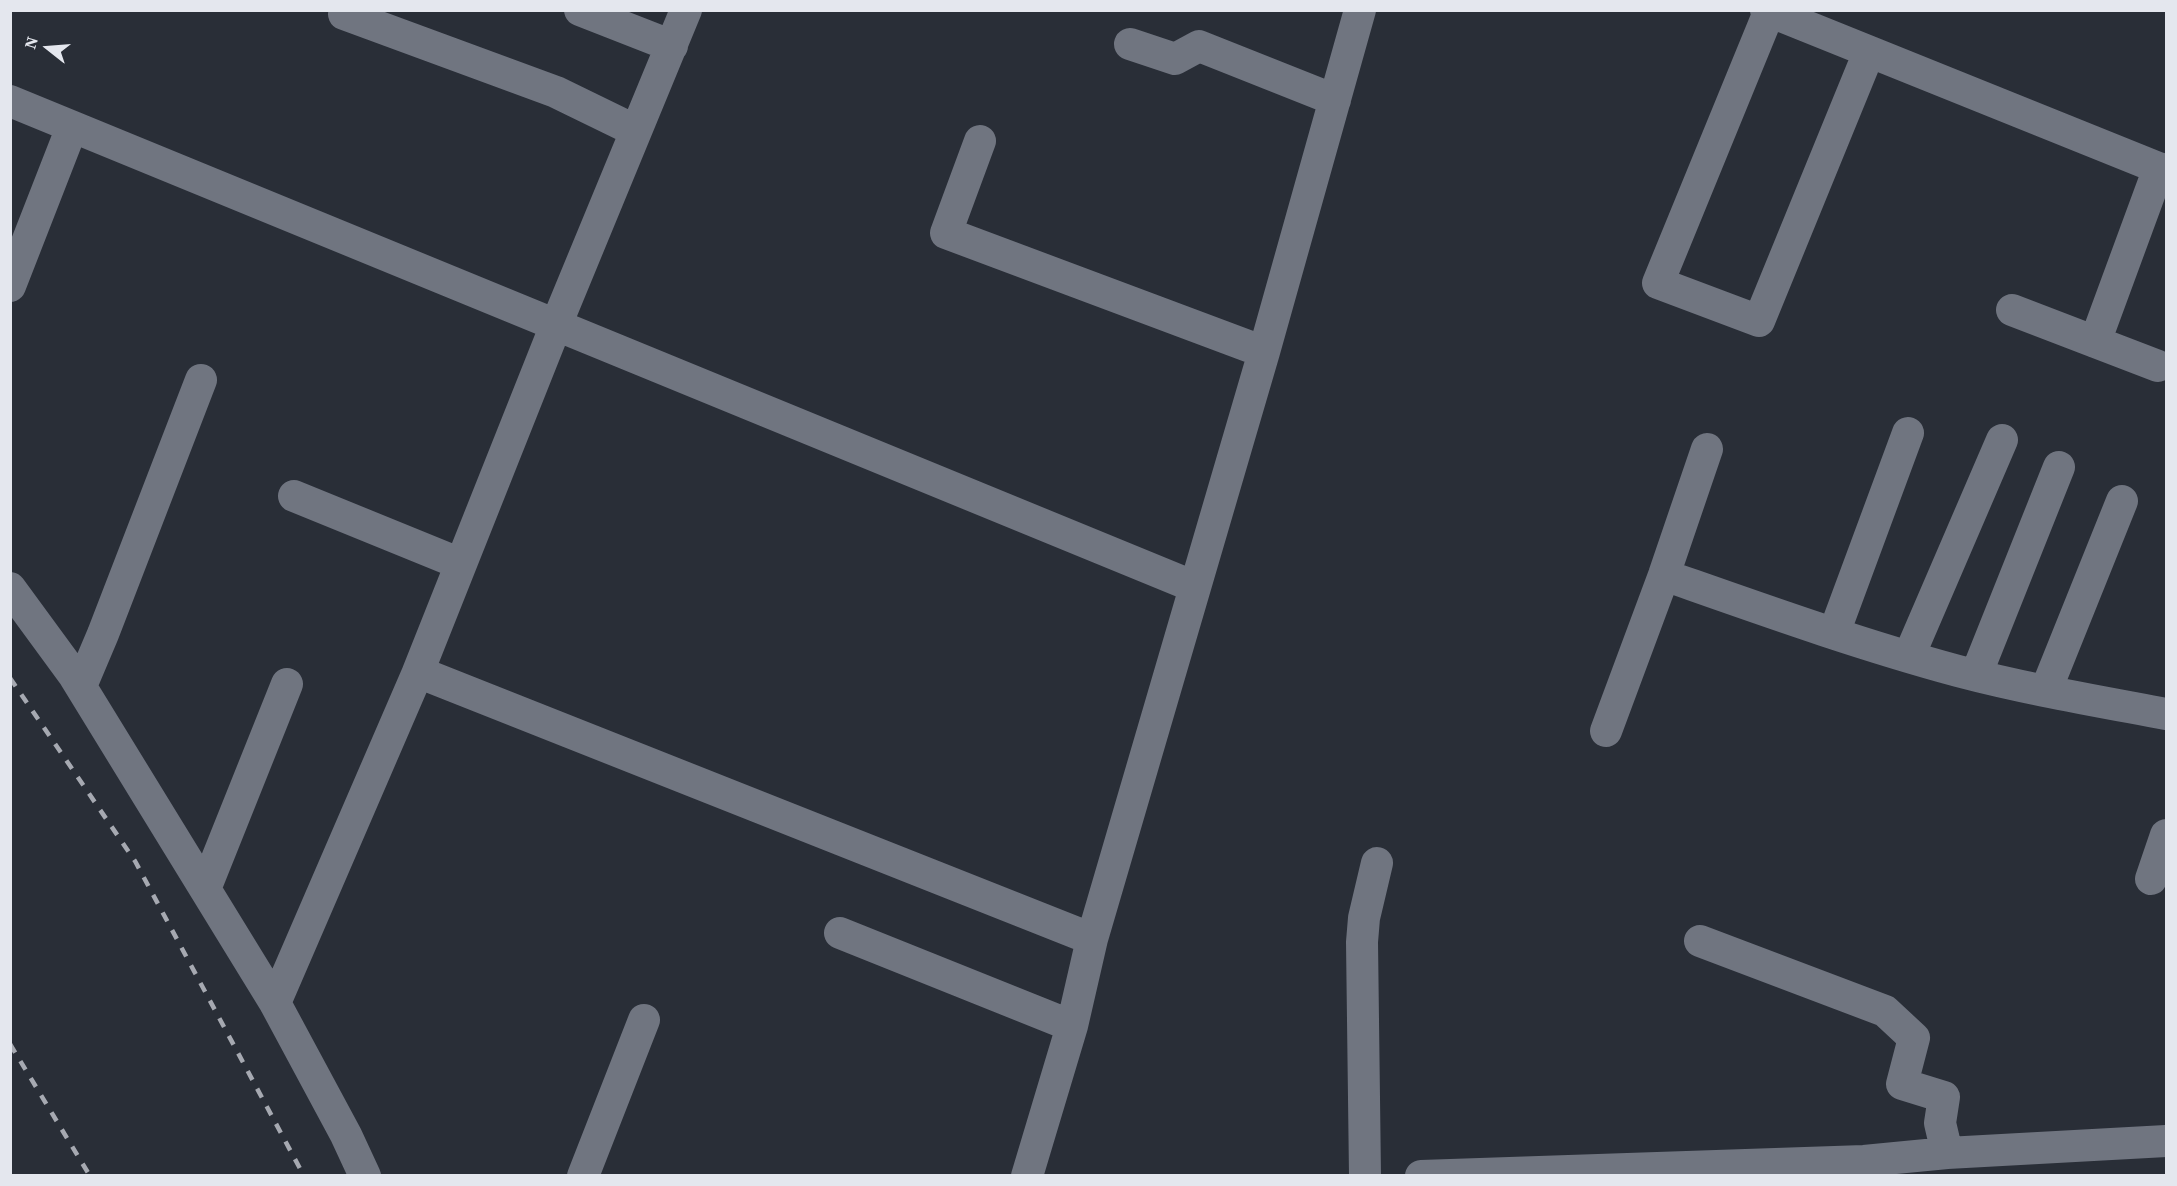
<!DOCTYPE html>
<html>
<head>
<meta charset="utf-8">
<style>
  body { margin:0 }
  #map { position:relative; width:2177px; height:1186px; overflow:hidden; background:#292e37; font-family:"Source Serif 4",serif }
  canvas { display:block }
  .frame { position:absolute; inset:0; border:12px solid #e4e7ee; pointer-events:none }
  .north { position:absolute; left:18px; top:18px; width:60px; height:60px; -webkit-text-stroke:4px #292e37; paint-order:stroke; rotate:287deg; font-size:16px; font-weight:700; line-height:24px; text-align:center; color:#e4e7ee }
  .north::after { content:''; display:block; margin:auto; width:21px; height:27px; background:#e4e7ee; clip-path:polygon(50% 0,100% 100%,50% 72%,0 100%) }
</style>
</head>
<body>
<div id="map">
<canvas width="2177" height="1186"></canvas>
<div class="frame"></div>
<div class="north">N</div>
</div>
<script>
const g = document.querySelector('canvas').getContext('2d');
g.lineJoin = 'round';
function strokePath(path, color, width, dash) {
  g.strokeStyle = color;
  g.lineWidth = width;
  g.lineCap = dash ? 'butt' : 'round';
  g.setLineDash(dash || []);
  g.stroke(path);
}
const minor = new Path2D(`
  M 580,10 L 672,46
  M 1766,10 L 2166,171
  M 1769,12 L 1658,283 L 1759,321 L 1869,52
  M 344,14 L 556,92 L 636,131
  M 1130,44 L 1175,59 L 1199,46 L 1335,100
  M 10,101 L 1195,587
  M 980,141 L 946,233 L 1264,352
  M 10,286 L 72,127
  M 2012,310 L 2158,366
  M 2095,342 L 2159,168
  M 294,496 L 461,564
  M 1664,575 C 1761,609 1858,644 1958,671 C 2026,689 2097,701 2166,714
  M 10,588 L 73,674 L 275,1003 L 346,1135 L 365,1176
  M 1834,633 L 1908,433
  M 1909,656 L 2002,440
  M 418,672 L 1092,939
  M 1976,675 L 2059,467
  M 81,686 L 103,634 L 201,380
  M 2046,690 L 2122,501
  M 1606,731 L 1664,575 L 1707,449
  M 2151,879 L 2166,835
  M 205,889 L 287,684
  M 840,933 L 1072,1026
  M 1700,941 L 1885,1011 L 1914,1038 L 1902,1084 L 1944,1097 L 1940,1123 L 1947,1153
  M 275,1003 L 418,672 L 556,325 L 686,10
  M 583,1176 L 644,1020
  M 1027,1176 L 1072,1026 L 1092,939 L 1264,352 L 1360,10
  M 1365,1176 L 1362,942 L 1364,918 L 1377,863
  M 1421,1176 L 1864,1161 L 1947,1153 L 2166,1141`);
const rail = new Path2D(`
  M 10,678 L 135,861 L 304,1176
  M 10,1044 L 90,1176`);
strokePath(minor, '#707580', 32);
strokePath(rail, '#a6a9b1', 4.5, [10, 10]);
</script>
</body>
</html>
